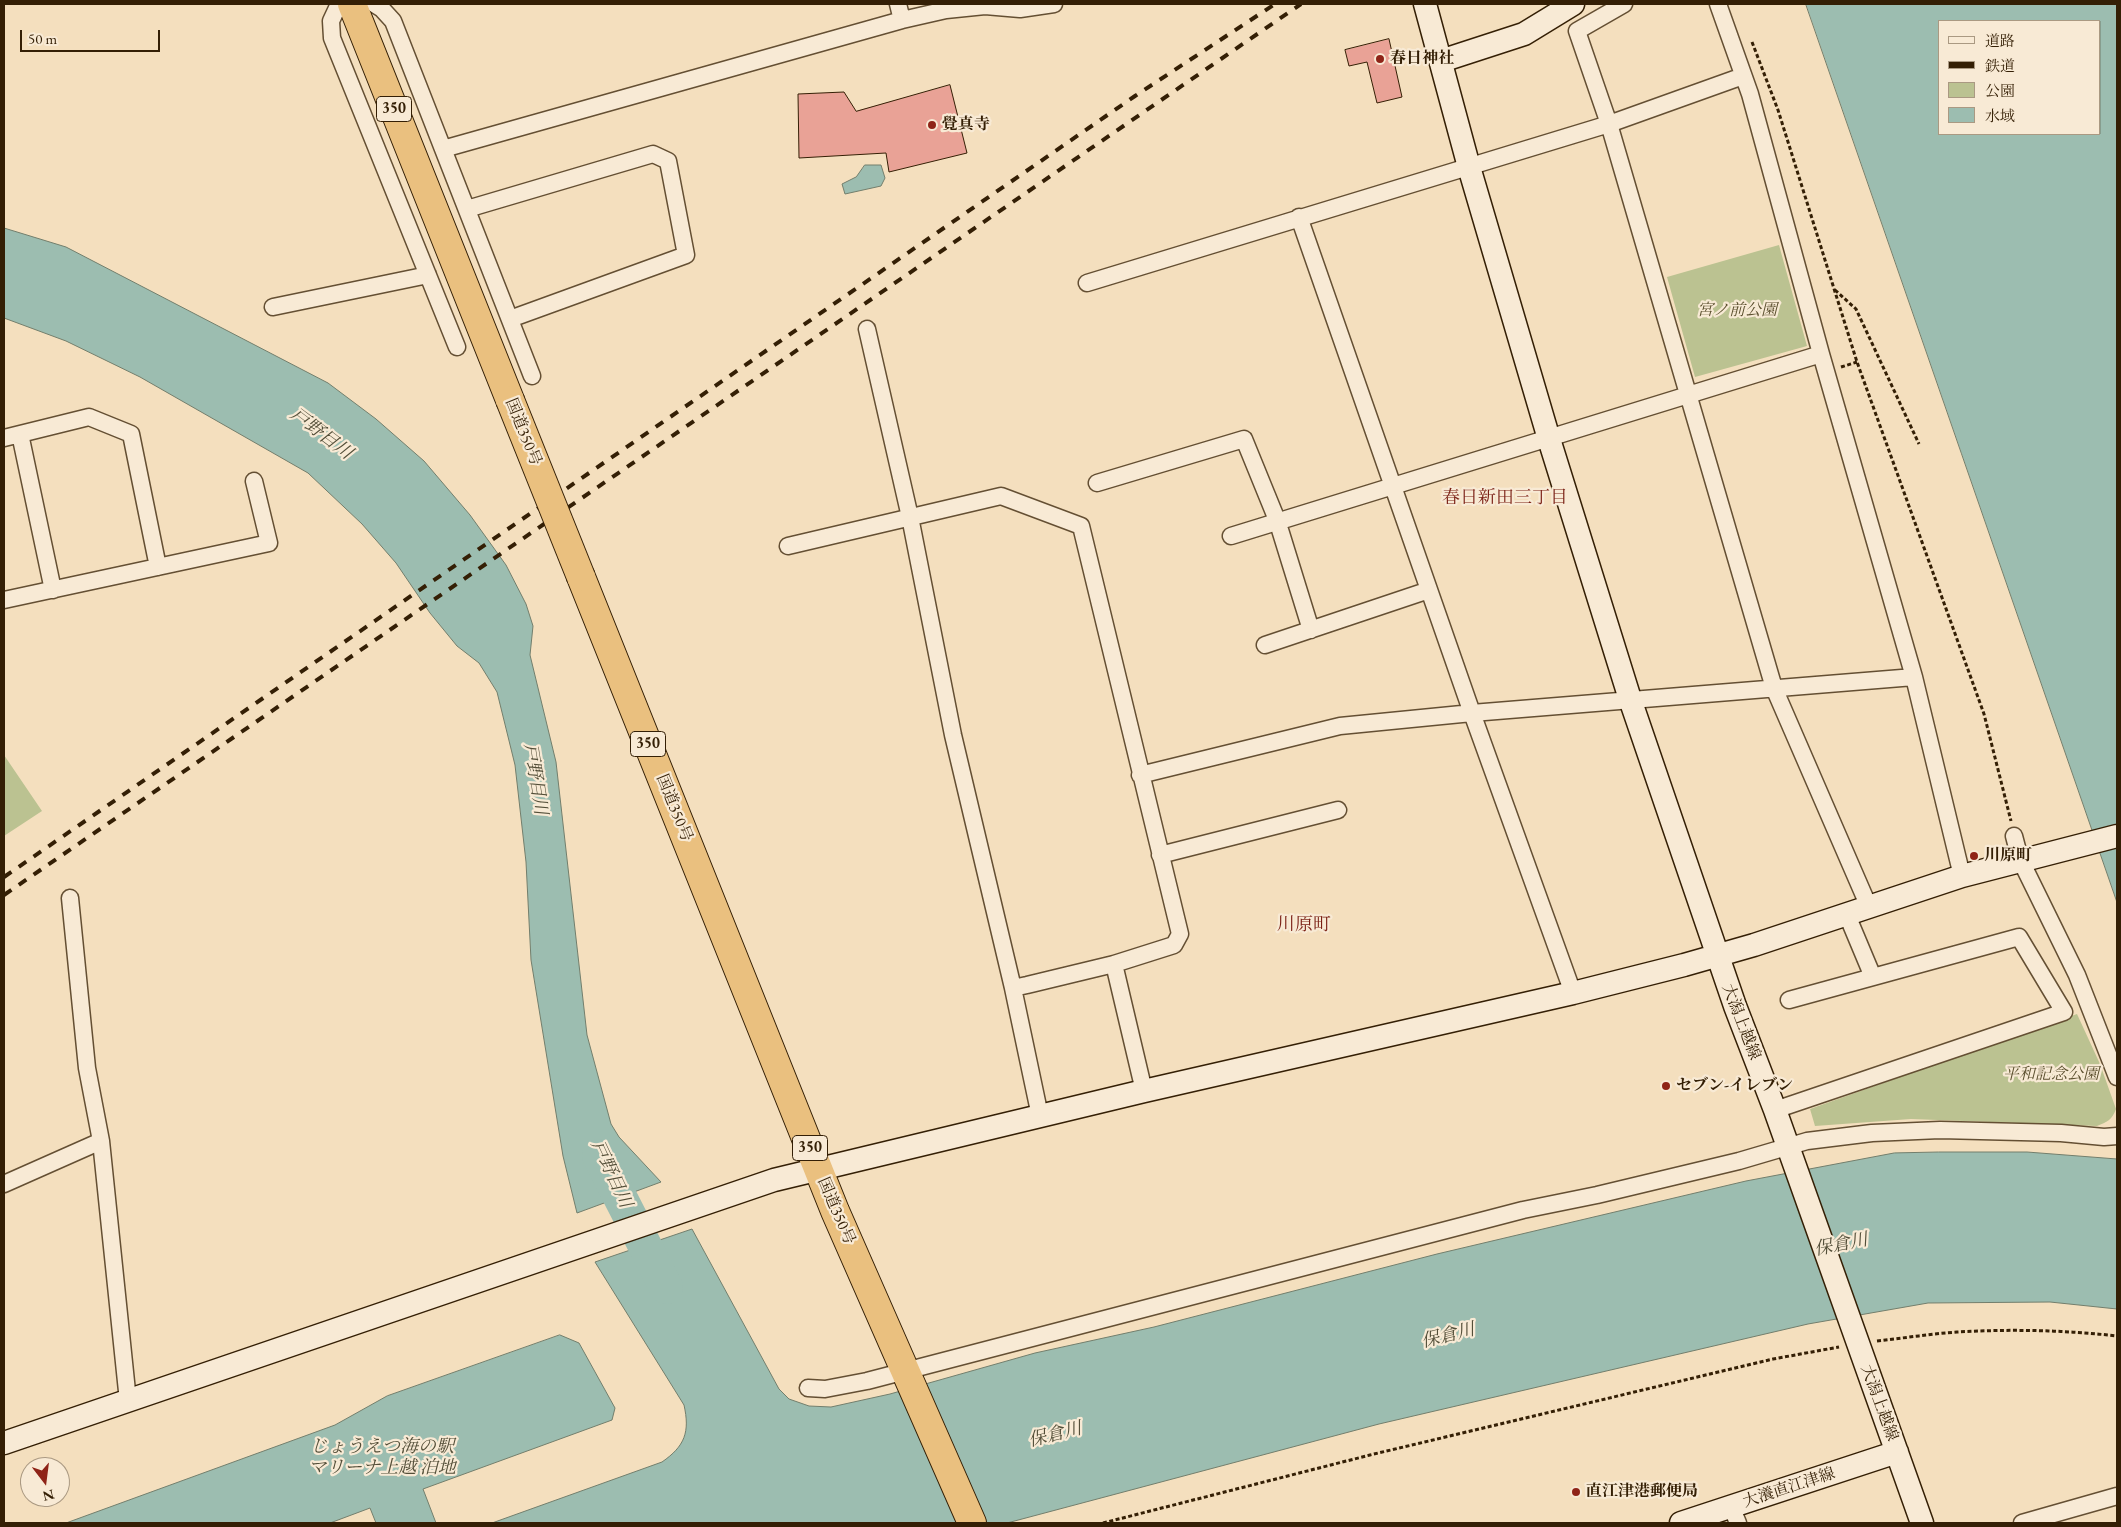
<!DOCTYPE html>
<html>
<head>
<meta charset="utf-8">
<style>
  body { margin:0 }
  #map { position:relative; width:2121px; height:1527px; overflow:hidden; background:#f4dfbe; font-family:"EB Garamond","Noto Serif JP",serif }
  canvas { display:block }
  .frame { position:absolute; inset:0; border:5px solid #341f05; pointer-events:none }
  .legend { position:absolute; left:1938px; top:20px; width:162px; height:115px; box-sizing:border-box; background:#f8ead5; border:1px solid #aa9982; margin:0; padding:6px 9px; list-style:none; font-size:15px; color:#341f05 }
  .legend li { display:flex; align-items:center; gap:10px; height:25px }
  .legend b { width:25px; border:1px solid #aa9982 }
  .north { position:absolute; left:20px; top:1457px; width:50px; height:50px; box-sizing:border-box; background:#f8ead5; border:1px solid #aa9982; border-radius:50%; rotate:165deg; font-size:14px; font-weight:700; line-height:20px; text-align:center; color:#341f05 }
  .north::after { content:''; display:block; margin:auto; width:18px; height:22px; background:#8f2418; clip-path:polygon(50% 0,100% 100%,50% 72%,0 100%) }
  .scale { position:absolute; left:20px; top:30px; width:140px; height:22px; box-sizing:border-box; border:2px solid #341f05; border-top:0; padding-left:6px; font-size:15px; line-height:18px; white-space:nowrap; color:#341f05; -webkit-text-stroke:4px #f8ead5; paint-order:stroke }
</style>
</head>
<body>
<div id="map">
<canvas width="2121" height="1527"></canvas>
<div class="frame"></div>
<ul class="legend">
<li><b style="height:6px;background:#f8ead5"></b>道路</li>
<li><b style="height:6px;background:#341f05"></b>鉄道</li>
<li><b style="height:14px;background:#bbc291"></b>公園</li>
<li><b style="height:14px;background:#9cbdb0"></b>水域</li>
</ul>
<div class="north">N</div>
<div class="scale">50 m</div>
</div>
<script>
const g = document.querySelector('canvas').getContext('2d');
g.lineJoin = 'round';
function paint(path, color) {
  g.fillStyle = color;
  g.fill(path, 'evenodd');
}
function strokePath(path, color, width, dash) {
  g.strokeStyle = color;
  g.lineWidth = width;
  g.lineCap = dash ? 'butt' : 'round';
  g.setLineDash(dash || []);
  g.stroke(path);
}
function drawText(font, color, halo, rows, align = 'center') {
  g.font = font + ' "EB Garamond","Noto Serif JP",serif';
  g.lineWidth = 4.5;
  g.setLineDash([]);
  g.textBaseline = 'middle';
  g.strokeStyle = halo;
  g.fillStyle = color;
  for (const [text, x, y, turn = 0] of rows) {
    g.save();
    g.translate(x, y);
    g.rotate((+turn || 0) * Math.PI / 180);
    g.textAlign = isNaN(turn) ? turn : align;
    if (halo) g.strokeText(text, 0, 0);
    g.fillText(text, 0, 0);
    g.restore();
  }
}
const green = new Path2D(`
  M 1779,245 L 1807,346 L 1695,377 L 1667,277 Z
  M 4,755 L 42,811 L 4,836 L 4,754 Z
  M 2077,1014 L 2100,1064 L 2116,1109 C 2112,1120 2107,1122 2097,1126 L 1911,1119 L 1815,1126 L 1810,1109 Z`);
const water = new Path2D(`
  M 1806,4 L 2117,4 L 2117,902 ZM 1940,21 L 2100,21 L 2100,134 L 1940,134 Z
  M 865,165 L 881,165 L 885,178 L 881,186 L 845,194 L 842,184 L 856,177 Z
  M 4,228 L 66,247 L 328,383 L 376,419 L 424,461 L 470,515 L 506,565 L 526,604 L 533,626 L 530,655 L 556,762 L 587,1035 L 611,1124 L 619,1137 L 661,1182 L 577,1213 L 563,1156 L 531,960 L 526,862 L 515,765 L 497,692 L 479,663 L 457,646 L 430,613 L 396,563 L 362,524 L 308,473 L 140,377 L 66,341 L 4,318 Z
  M 1939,1152 L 2027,1152 L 2117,1159 L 2117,1309 L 2050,1302 L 1928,1303 L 1808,1324 L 1379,1424 L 1007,1523 L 492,1523 L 662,1462 C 685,1446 690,1432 684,1405 L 595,1262 L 692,1229 L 779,1389 L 789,1399 L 809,1406 L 831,1407 L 890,1394 L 1035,1353 L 1154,1327 L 1437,1254 L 1746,1181 L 1894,1153 Z
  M 560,1335 L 579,1343 L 615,1408 L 612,1420 L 423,1489 L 436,1523 L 376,1523 L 370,1508 L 330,1523 L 66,1523 L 335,1425 L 387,1396 Z`);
const river = new Path2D(`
  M 599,1156 L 666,1287`);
const building = new Path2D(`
  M 1389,39 L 1402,97 L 1377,103 L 1367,62 L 1349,66 L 1345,50 Z
  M 950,85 L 967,153 L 889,172 L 886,153 L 799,158 L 798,94 L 844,92 L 856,111 Z`);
const path = new Path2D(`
  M 1752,42 L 1778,110 L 1857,362 L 1984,714 L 2011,821
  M 1835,290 L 1856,309 L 1919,444
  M 1841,367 L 1857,362
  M 1877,1341 C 1904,1338 1930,1334 1957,1332 C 2010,1329 2064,1330 2117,1336
  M 1103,1523 L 1370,1455 L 1773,1359 L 1839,1347`);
const street = new Path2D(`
  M 339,4 L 331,21 L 332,38 L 457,347
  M 374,4 L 382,9 L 393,21 L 443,149 L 902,20 L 946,10 L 985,6 L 1020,9 L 1054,4
  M 898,4 L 902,20
  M 1624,4 L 1577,31 L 1609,124 L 1774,688 L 1869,907
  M 1718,4 L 1750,94 L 1821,354 L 1914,677 L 1962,876
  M 443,149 L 532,376
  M 467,209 L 653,154 L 668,161 L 686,255 L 510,319
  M 1299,217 L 1472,713 L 1573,993
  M 1087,283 L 1609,124 L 1743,76
  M 273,307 L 428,275
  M 867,329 L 910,517 L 953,735 L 1013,988
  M 20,434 L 53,590
  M 4,438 L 89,417 L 131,434 L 158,567
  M 1097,483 L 1244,439 L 1277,520 L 1311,630
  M 1231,536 L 1821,354
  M 788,546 L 1001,496 L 1081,526 L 1180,934 L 1174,945 L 1114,964
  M 4,600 L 269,543 L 254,481
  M 1265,645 L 1429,590
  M 1140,775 L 1340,726 L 1472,713 L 1914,677
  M 2014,836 L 2020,859 L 2077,975 L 2117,1077
  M 1160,855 L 1338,810
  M 70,898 L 87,1068 L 101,1141 L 128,1401
  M 1789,1000 L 1873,977
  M 1775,1110 L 2064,1012 L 2019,937 L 1873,977 L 1847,915
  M 1040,1116 L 1013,988 L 1027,985 L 1114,964 L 1144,1091
  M 4,1184 L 101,1141
  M 808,1388 L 825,1389 L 867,1381 L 1523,1210 L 1597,1195 L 1739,1161 L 1807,1141 L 1872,1133 L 1940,1130 L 2061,1133 L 2104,1137 L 2117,1136
  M 1731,1506 L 1738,1523
  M 2022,1523 L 2117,1496`);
const secondary = new Path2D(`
  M 1425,4 L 1469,167 L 1549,439 L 1630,699 L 1735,1006 L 1775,1110 L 1922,1523
  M 1441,61 L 1524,34 L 1573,4
  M 4,1443 L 774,1180 L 1144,1091 L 1573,993 L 1684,965 L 1754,945 L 1962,876 L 2117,836
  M 1681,1523 L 1897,1452`);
const highway = new Path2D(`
  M 352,4 L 510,400
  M 581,577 L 835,1211 L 972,1523`);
const rail = new Path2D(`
  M 4,877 L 1135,96 L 1275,4
  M 4,895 L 1301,4`);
const highwayBridge = new Path2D(`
  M 510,400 L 581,577`);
const markers = [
  [1380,59,5,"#8f2418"],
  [932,125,5,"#8f2418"],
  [1974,856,5,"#8f2418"],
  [1666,1086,5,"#8f2418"],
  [1576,1492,5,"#8f2418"]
];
const shields = [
  [394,109,35],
  [648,744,35],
  [810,1148,35]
];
const shieldNames = [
  ["350",394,109],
  ["350",648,744],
  ["350",810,1148]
];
const poiNames = [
  ["春日神社",1390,59],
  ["覺真寺",942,125],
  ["川原町",1984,856],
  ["セブン-イレブン",1676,1086],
  ["直江津港郵便局",1586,1492]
];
const parkNames = [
  ["宮ノ前公園",1737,311],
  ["平和記念公園",2051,1075]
];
const streetNames = [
  ["国道350号",523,432,68],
  ["国道350号",674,808,68],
  ["大潟上越線",1741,1022,69],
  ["国道350号",836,1211,67],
  ["大潟上越線",1879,1403,70],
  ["大瀁直江津線",1789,1488,-18]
];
const waterNames = [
  ["戸野目川",321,434,37],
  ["戸野目川",535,779,81],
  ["戸野目川",611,1174,65],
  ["保倉川",1841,1245,-11],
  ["保倉川",1448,1336,-14],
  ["保倉川",1055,1435,-14],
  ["じょうえつ海の駅",382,1447],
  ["マリーナ上越 泊地",382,1468]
];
const neighbourhoodNames = [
  ["春日新田三丁目",1505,498],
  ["川原町",1304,925]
];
paint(green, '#bbc291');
paint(water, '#9cbdb0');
strokePath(water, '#727e6c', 1);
strokePath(river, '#9cbdb0', 34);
paint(building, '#e9a296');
strokePath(building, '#341f05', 1);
strokePath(street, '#644f33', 19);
strokePath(secondary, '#341f05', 25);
strokePath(highway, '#341f05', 30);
strokePath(path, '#341f05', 3, [4, 2.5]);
strokePath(street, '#f8ead5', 16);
strokePath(secondary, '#f8ead5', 22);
strokePath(highway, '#eac07f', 28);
strokePath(rail, '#341f05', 4, [9, 9]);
strokePath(highwayBridge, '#341f05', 30, []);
strokePath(highwayBridge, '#eac07f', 28);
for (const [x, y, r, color] of markers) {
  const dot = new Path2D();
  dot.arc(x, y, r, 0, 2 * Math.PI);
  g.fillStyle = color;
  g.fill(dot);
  strokePath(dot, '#f8ead5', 2);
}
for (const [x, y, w] of shields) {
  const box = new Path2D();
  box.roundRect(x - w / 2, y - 12.5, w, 25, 4);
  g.fillStyle = '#f8ead5';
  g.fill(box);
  strokePath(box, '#341f05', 1);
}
drawText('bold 15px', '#341f05', null, shieldNames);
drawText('bold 16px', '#341f05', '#f8ead5', poiNames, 'left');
drawText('italic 16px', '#5c502f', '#f8ead5', parkNames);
drawText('16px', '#341f05', '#f8ead5', streetNames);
drawText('italic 18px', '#534e38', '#f8ead5', waterNames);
drawText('18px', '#7a1f14', '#f8ead5', neighbourhoodNames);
</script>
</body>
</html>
